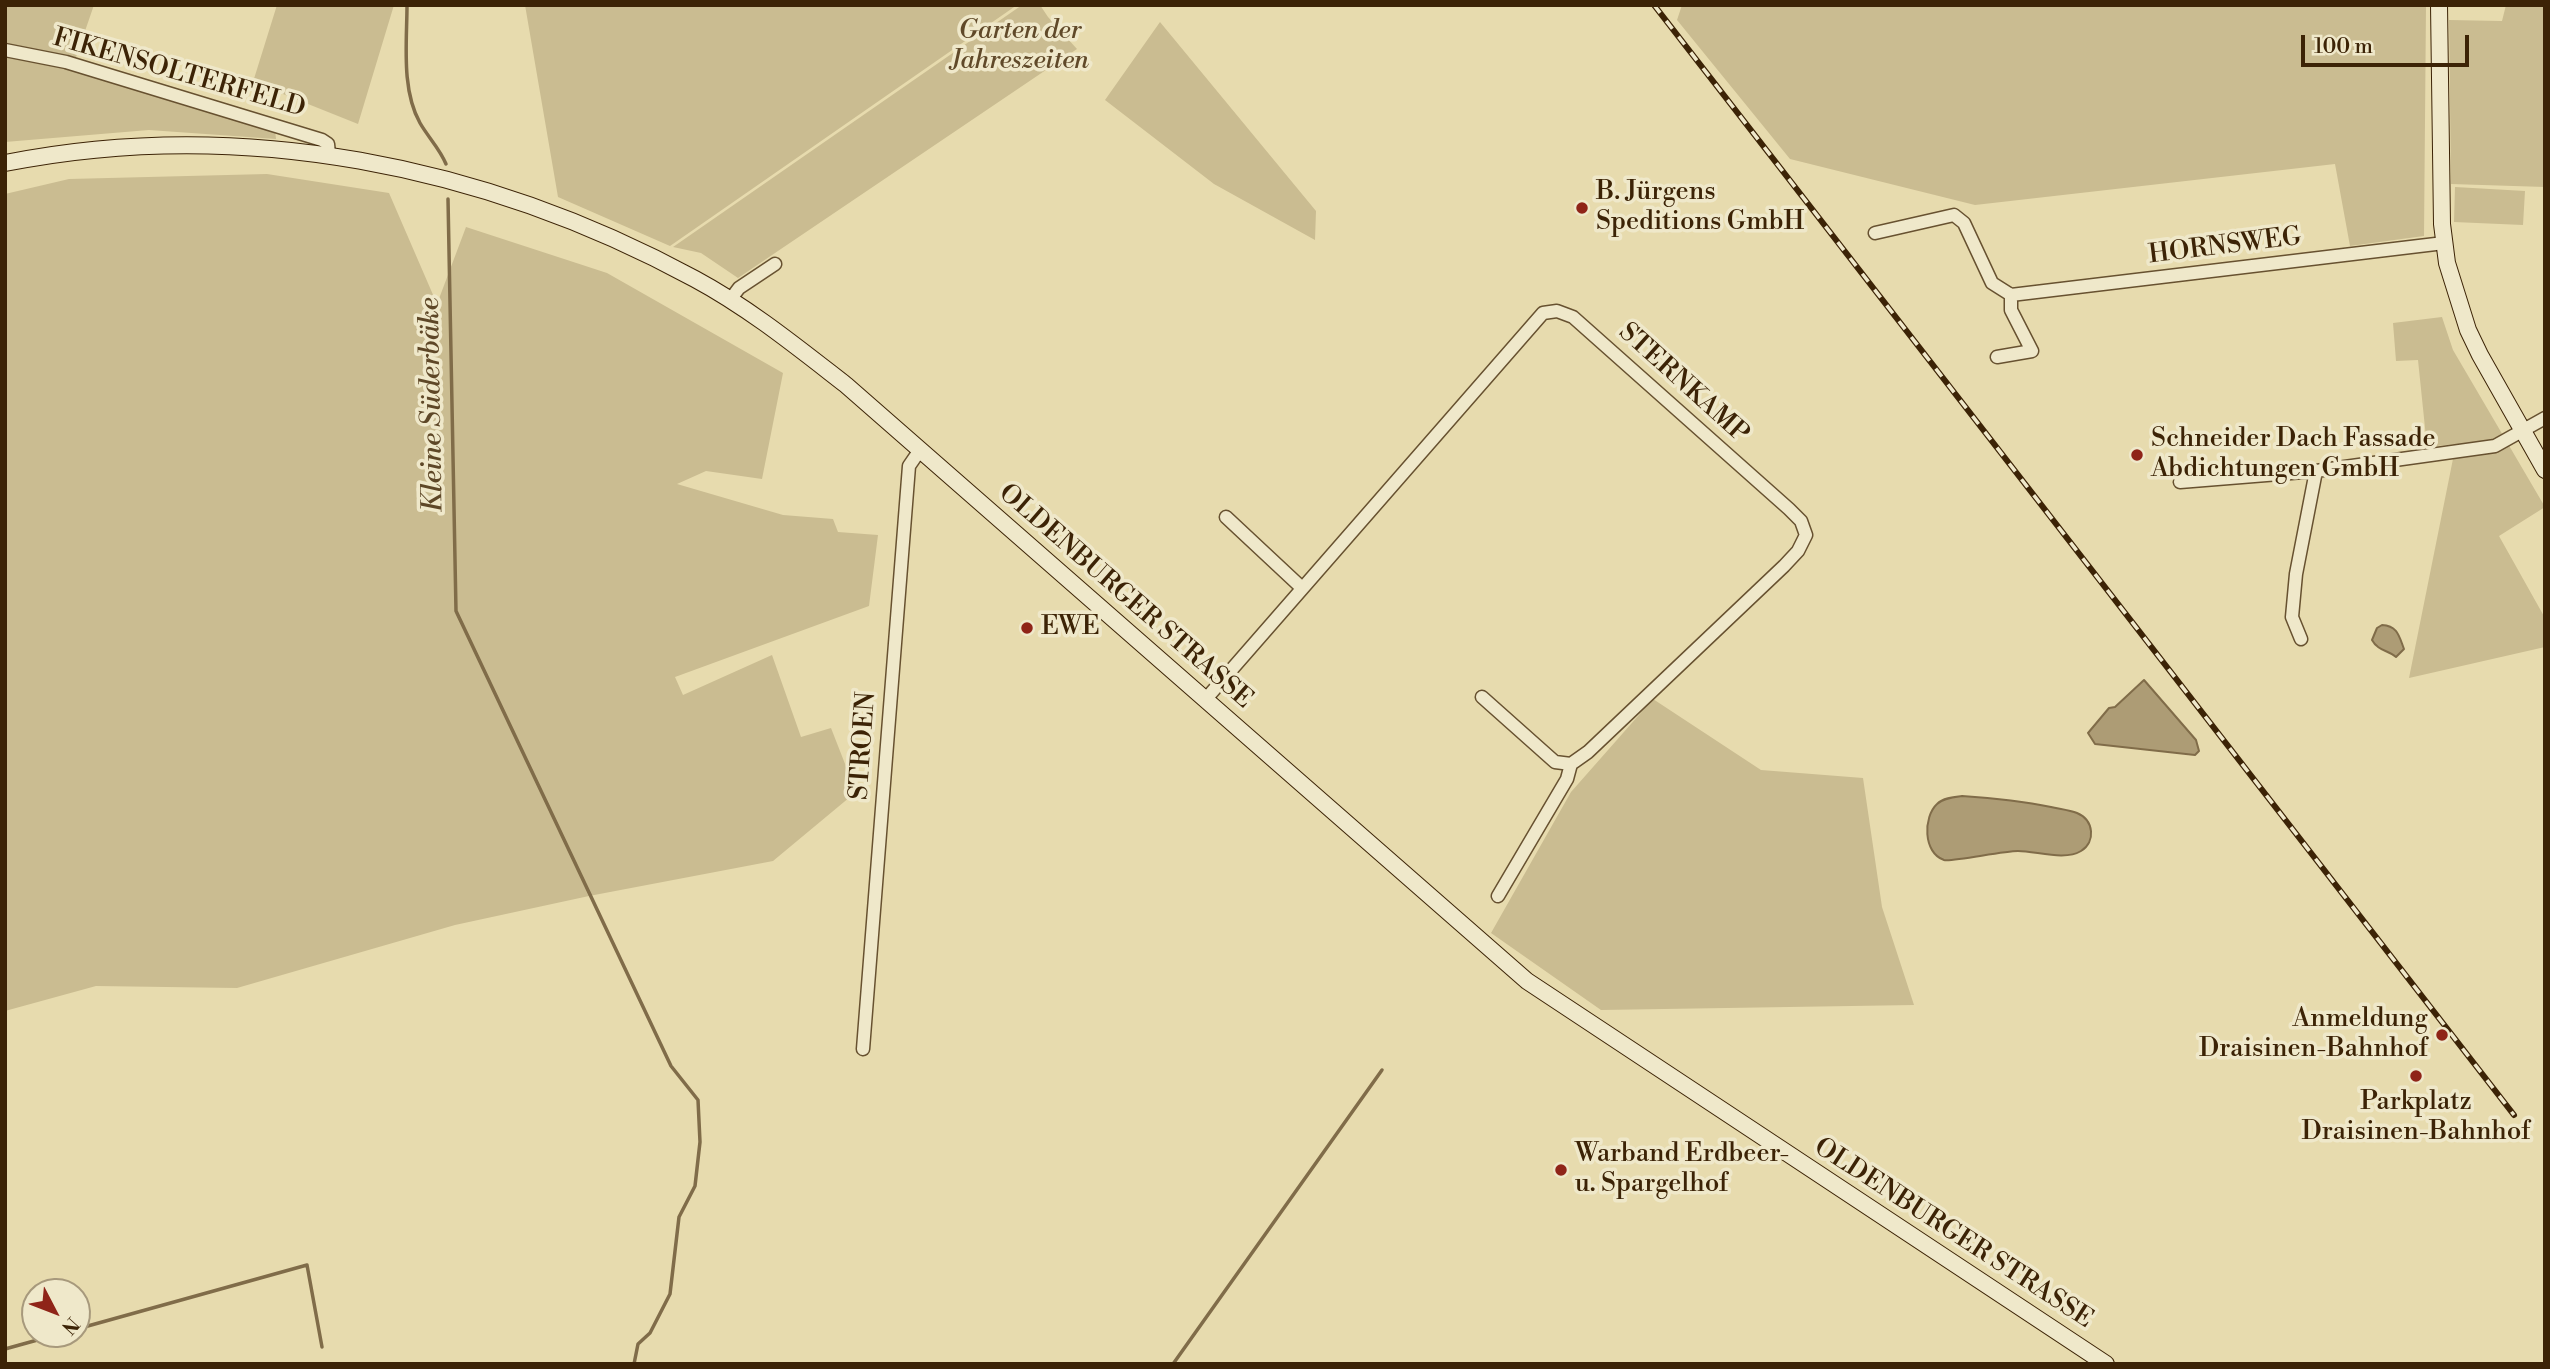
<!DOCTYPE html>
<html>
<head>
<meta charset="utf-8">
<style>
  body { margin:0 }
  #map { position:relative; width:2550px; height:1369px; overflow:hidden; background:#e7dbae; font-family:"Libre Bodoni",serif }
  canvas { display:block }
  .frame { position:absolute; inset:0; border:7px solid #3c2306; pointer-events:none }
  .north { position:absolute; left:21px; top:1278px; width:70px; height:70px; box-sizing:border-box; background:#efe8ca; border:2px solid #a7997c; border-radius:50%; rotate:132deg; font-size:19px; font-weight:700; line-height:28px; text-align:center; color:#3c2306 }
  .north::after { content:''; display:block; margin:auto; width:24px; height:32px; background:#8f2418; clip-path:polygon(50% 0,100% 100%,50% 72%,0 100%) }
  .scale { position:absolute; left:2301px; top:35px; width:168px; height:32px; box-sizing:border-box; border:4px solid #3c2306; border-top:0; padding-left:9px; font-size:21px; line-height:24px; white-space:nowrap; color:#3c2306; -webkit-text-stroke:5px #efe8ca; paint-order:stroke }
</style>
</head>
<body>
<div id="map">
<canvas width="2550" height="1369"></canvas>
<div class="frame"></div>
<div class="north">N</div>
<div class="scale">100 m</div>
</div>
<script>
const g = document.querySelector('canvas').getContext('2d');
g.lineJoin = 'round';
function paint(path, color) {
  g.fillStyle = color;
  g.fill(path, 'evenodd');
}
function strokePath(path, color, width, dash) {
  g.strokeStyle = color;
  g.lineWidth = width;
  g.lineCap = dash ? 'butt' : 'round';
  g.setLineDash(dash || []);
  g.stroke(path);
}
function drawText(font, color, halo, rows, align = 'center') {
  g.font = font + ' "Libre Bodoni",serif';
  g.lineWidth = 7;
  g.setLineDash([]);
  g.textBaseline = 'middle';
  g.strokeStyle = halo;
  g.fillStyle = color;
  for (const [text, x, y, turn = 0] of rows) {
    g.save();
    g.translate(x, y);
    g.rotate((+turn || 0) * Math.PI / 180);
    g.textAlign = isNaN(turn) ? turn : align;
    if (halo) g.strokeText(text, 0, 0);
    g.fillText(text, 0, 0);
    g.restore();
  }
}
const green = new Path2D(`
  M 5,5 L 94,5 L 75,60 L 5,46 Z
  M 277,5 L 394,5 L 358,124 L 253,82 Z
  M 525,5 L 1017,5 L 670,246 L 558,197 Z
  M 1022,5 L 1040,5 L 1048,17 L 1077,49 L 738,278 L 701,253 L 673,247 Z
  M 1682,5 L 2426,5 L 2424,236 L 2350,246 L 2335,164 L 1975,205 L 1790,159 L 1677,20 Z
  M 2506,5 L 2545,5 L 2545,187 L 2451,184 L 2449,20 L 2502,21 Z
  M 1160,22 L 1316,211 L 1315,240 L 1214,184 L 1105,100 Z
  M 5,55 L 73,67 L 275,130 L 276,139 L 149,130 L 5,142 Z
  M 267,174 L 389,193 L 437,304 L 466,227 L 607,273 L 783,373 L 762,479 L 706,471 L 677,484 L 783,515 L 833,519 L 838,532 L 878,535 L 869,606 L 675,677 L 683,695 L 772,655 L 801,737 L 831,728 L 856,792 L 773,861 L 589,896 L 455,925 L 237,988 L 96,986 L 5,1011 L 5,194 L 69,179 Z
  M 2455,187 L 2525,191 L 2523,225 L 2454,222 Z
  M 2442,317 L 2453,350 L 2545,507 L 2499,536 L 2545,618 L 2545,647 L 2409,678 L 2456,444 L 2427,447 L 2418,360 L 2396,361 L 2393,323 Z
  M 1653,699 L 1761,770 L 1863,778 L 1882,907 L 1914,1005 L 1601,1010 L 1491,933 L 1571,792 Z`);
const water = new Path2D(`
  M 2382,625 C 2398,626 2399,636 2404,649 L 2396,657 C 2388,650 2378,651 2372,640 L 2377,628 Z
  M 2144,680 L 2196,740 L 2199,751 L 2195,755 L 2095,744 L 2088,733 L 2109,708 L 2115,707 Z
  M 1962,796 C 1992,798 2022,801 2051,807 C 2060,809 2070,810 2077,813 C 2094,820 2096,842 2081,851 C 2065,861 2036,851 2018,851 C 2002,851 1953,862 1944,860 C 1923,853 1923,817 1937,804 C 1943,798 1954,797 1962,796 Z`);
const stream = new Path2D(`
  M 407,5 C 407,42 401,89 420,123 C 428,137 440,149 446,164
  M 448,199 L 456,611 L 671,1066 L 698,1100 L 700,1142 L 695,1186 L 679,1217 L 670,1294 L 650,1333 L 638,1344 L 634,1364
  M 77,1329 L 307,1265 L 322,1347
  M 5,1349 L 59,1334
  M 1173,1364 L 1382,1070`);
const minor = new Path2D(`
  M 5,50 L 66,62 L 322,140 L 328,144 L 329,154
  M 1875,233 L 1954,215 L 1964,223 L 1992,283 L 2011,295 L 2444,243
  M 730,300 L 739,288 L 775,264
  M 1997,357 L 2032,351 L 2011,310 L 2011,295
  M 2180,482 L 2316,471 L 2495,446 L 2545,418
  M 1226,517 L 1302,588
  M 2301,639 L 2292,617 L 2296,574 L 2316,471
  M 1205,700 L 1543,313 L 1557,311 L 1573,317 L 1789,509 L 1801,521 L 1806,535 L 1798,551 L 1784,566 L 1588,752 L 1571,764 L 1555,762 L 1482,697
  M 1498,896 L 1567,779 L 1571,764
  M 863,1049 L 909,466 L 920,450`);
const secondary = new Path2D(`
  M 2439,5 L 2442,224 L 2447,263 L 2468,330 L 2480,355 L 2545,470
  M 5,163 C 241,116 485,165 695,279 C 749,308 797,347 846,385 L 1527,981 L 2106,1364`);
const rail = new Path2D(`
  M 1654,5 L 2514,1115`);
const markers = [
  [1582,208,7,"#8f2418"],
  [2137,455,7,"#8f2418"],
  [1027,628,7,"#8f2418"],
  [2442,1035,7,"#8f2418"],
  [2416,1076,7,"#8f2418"],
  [1561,1170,7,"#8f2418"]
];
const parkNames = [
  ["Garten der",1020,32],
  ["Jahreszeiten",1020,62]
];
const streetNames = [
  ["FIKENSOLTERFELD",179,74,16],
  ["HORNSWEG",2225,247,-7],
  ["STERNKAMP",1683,384,42],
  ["OLDENBURGER STRASSE",1125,597,41],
  ["STROEN",864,746,-86],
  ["OLDENBURGER STRASSE",1953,1234,33]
];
const poiNames = [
  ["B. Jürgens",1596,193],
  ["Speditions GmbH",1596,223],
  ["Schneider Dach Fassade",2151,440],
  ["Abdichtungen GmbH",2151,470],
  ["EWE",1041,628],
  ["Anmeldung",2428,1020,"right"],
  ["Draisinen-Bahnhof",2428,1050,"right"],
  ["Parkplatz",2416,1103,"center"],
  ["Draisinen-Bahnhof",2416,1133,"center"],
  ["Warband Erdbeer-",1575,1155],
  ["u. Spargelhof",1575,1185]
];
const waterNames = [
  ["Kleine Süderbäke",433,405,-91]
];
paint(green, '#cabc91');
paint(water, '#ad9c75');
strokePath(water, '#806c49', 2);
strokePath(stream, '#806c49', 3.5);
strokePath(minor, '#675130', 15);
strokePath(secondary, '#3c2306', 18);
strokePath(minor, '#efe8ca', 12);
strokePath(secondary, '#efe8ca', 16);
strokePath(rail, '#3c2306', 6);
strokePath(rail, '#efe8ca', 3.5, [10]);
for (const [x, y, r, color] of markers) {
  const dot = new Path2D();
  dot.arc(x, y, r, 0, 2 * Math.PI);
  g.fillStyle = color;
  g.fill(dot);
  strokePath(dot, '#efe8ca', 2.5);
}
drawText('italic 26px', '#604929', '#efe8ca', parkNames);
drawText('26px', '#3c2306', '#efe8ca', streetNames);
drawText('26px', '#3c2306', '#efe8ca', poiNames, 'left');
drawText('italic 28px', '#5e4727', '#efe8ca', waterNames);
</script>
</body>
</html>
